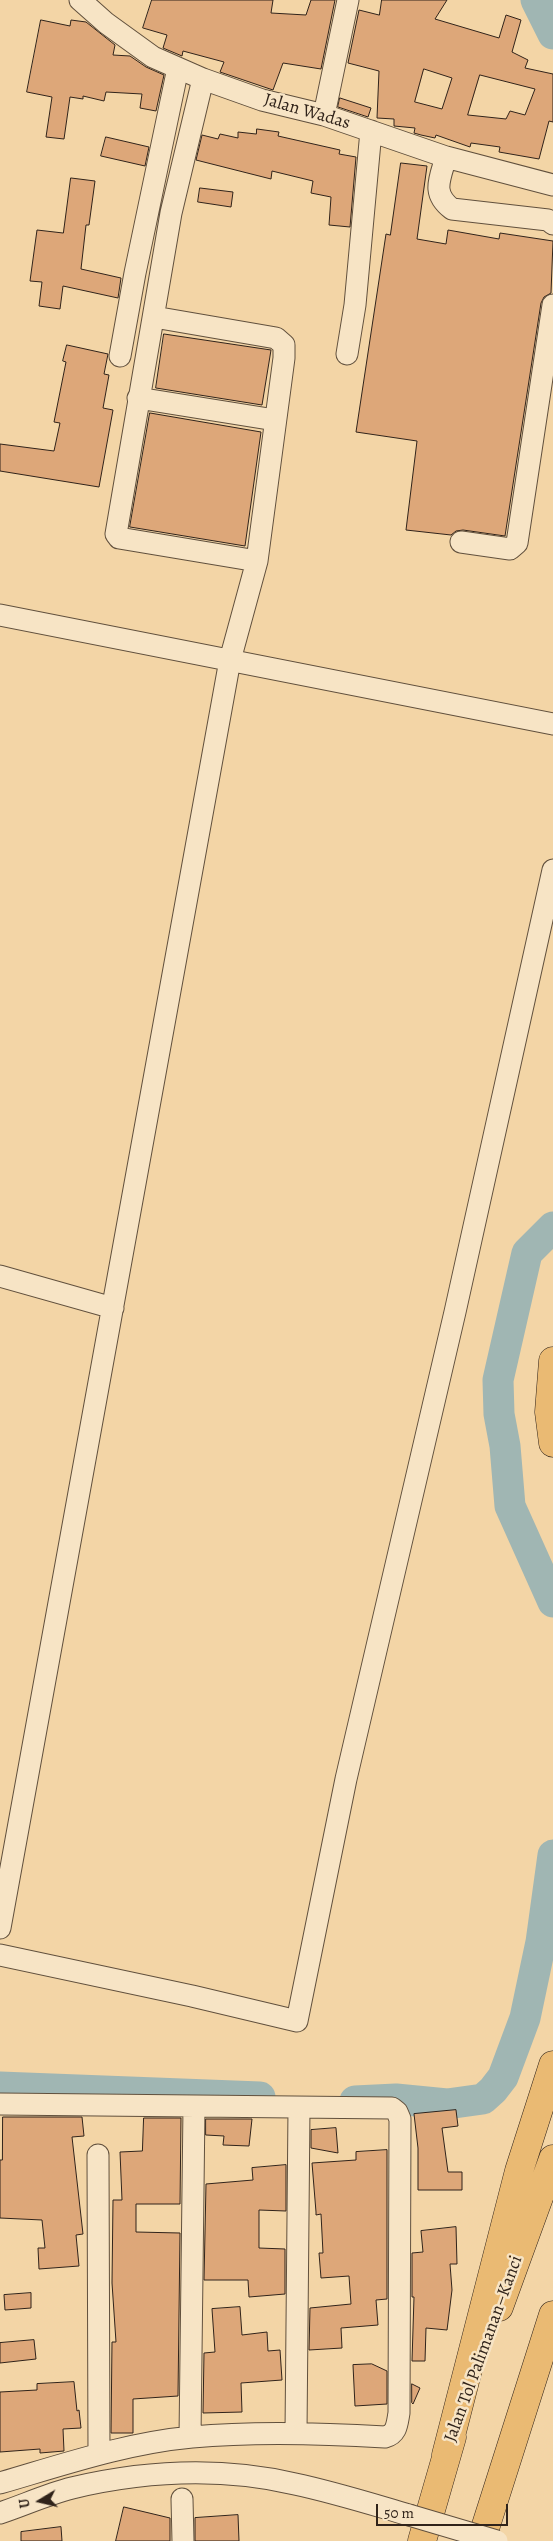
<!DOCTYPE html>
<html>
<head>
<meta charset="utf-8">
<style>
  body { margin:0 }
  #map { position:relative; width:553px; height:2541px; overflow:hidden; background:#f3d5a6; font-family:Alegreya,serif }
  canvas { display:block }
  .north { position:absolute; left:15px; top:2476px; width:50px; height:50px; -webkit-text-stroke:4px #f7e4c5; paint-order:stroke; rotate:261deg; font-size:14px; font-weight:700; line-height:20px; text-align:center; color:#30231a }
  .north::after { content:''; display:block; margin:auto; width:18px; height:22px; background:#30231a; clip-path:polygon(50% 0,100% 100%,50% 72%,0 100%) }
  .scale { position:absolute; left:376px; top:2504px; width:132px; height:22px; box-sizing:border-box; border:2px solid #30231a; border-top:0; padding-left:6px; font-size:15px; line-height:18px; white-space:nowrap; color:#30231a; -webkit-text-stroke:4px #f7e4c5; paint-order:stroke }
</style>
</head>
<body>
<div id="map">
<canvas width="553" height="2541"></canvas>
<div class="north">U</div>
<div class="scale">50 m</div>
</div>
<script>
const g = document.querySelector('canvas').getContext('2d');
g.lineJoin = 'round';
function strokePath(path, color, width, dash) {
  g.strokeStyle = color;
  g.lineWidth = width;
  g.lineCap = dash ? 'butt' : 'round';
  g.setLineDash(dash || []);
  g.stroke(path);
}
function paint(path, color) {
  g.fillStyle = color;
  g.fill(path, 'evenodd');
}
function drawText(font, color, halo, rows, align = 'center') {
  g.font = font + ' Alegreya,serif';
  g.lineWidth = 5;
  g.setLineDash([]);
  g.textBaseline = 'middle';
  g.strokeStyle = halo;
  g.fillStyle = color;
  for (const [text, x, y, turn = 0] of rows) {
    g.save();
    g.translate(x, y);
    g.rotate((+turn || 0) * Math.PI / 180);
    g.textAlign = isNaN(turn) ? turn : align;
    if (halo) g.strokeText(text, 0, 0);
    g.fillText(text, 0, 0);
    g.restore();
  }
}
const river = new Path2D(`
  M 536,0 L 553,34
  M 553,1227 L 527,1253 L 498,1380 L 499,1414 L 505,1446 L 510,1506 L 553,1602
  M 0,2087 L 260,2097
  M 355,2101 L 396,2099 L 447,2104 L 483,2099 L 493,2090 L 503,2077 L 525,2018 L 541,1942 L 553,1855`);
const building = new Path2D(`
  M 152,0 L 273,0 L 271,13 L 306,15 L 311,0 L 335,0 L 321,69 L 283,63 L 273,90 L 220,72 L 224,62 L 183,51 L 182,56 L 163,48 L 167,35 L 143,28 Z
  M 382,0 L 447,0 L 435,19 L 499,38 L 506,15 L 521,20 L 512,52 L 528,60 L 525,68 L 553,74 L 553,122 L 549,121 L 539,159 L 499,152 L 500,147 L 471,143 L 470,147 L 436,135 L 435,138 L 421,135 L 414,133 L 415,128 L 394,126 L 394,119 L 377,118 L 379,71 L 348,63 L 359,10 L 379,15 ZM 424,69 L 452,78 L 442,109 L 415,102 ZM 480,75 L 535,89 L 525,115 L 510,111 L 506,119 L 468,115 Z
  M 41,20 L 70,26 L 71,20 L 86,22 L 115,45 L 113,55 L 130,56 L 146,67 L 164,75 L 156,111 L 140,108 L 142,94 L 106,92 L 104,101 L 83,96 L 83,99 L 70,97 L 64,139 L 46,137 L 52,97 L 27,92 Z
  M 340,98 L 371,108 L 368,117 L 338,107 Z
  M 257,129 L 279,132 L 278,136 L 340,150 L 339,154 L 356,157 L 350,227 L 329,225 L 331,197 L 311,193 L 313,181 L 272,171 L 271,179 L 196,160 L 202,135 L 218,139 L 220,134 L 238,138 L 238,132 L 256,134 Z
  M 106,137 L 149,147 L 145,166 L 101,156 Z
  M 401,163 L 427,166 L 417,239 L 446,244 L 448,230 L 499,239 L 500,233 L 553,241 L 551,293 L 544,297 L 541,303 L 505,536 L 463,530 L 456,531 L 451,535 L 406,530 L 417,441 L 356,432 L 386,234 L 390,235 Z
  M 71,178 L 95,181 L 89,225 L 86,225 L 81,269 L 121,278 L 118,298 L 63,286 L 60,309 L 39,306 L 42,282 L 30,281 L 37,230 L 63,233 Z
  M 200,188 L 233,192 L 231,207 L 198,202 Z
  M 164,334 L 271,350 L 262,405 L 156,388 Z
  M 67,345 L 108,354 L 104,374 L 109,375 L 103,408 L 113,410 L 99,487 L 0,471 L 0,444 L 54,451 L 60,423 L 54,422 L 66,362 L 63,361 Z
  M 150,413 L 261,432 L 245,546 L 130,527 Z
  M 456,2110 L 458,2126 L 442,2128 L 448,2172 L 462,2172 L 462,2190 L 418,2190 L 418,2148 L 414,2114 Z
  M 3,2117 L 82,2117 L 84,2136 L 72,2137 L 83,2234 L 76,2235 L 79,2266 L 39,2269 L 38,2248 L 45,2248 L 42,2220 L 0,2218 L 0,2160 L 2,2160 Z
  M 144,2118 L 181,2118 L 180,2204 L 136,2204 L 136,2232 L 180,2233 L 178,2396 L 133,2399 L 133,2433 L 111,2433 L 112,2342 L 116,2342 L 112,2283 L 113,2200 L 122,2200 L 120,2152 L 142,2151 Z
  M 206,2119 L 252,2119 L 249,2146 L 223,2145 L 224,2136 L 206,2135 Z
  M 336,2128 L 338,2153 L 311,2148 L 311,2130 Z
  M 387,2150 L 387,2299 L 376,2300 L 378,2325 L 341,2328 L 342,2348 L 309,2350 L 310,2308 L 351,2304 L 349,2276 L 321,2278 L 319,2253 L 323,2253 L 321,2214 L 316,2215 L 316,2212 L 312,2163 L 356,2160 L 356,2152 Z
  M 286,2165 L 286,2211 L 259,2210 L 259,2248 L 285,2249 L 285,2294 L 249,2297 L 248,2280 L 204,2280 L 206,2184 L 253,2180 L 252,2168 Z
  M 456,2227 L 457,2264 L 450,2264 L 452,2290 L 447,2330 L 426,2328 L 425,2361 L 412,2361 L 414,2297 L 412,2297 L 412,2253 L 423,2252 L 421,2231 Z
  M 31,2293 L 31,2308 L 5,2310 L 4,2295 Z
  M 240,2307 L 242,2335 L 267,2332 L 268,2351 L 280,2350 L 282,2380 L 241,2383 L 242,2412 L 203,2413 L 204,2353 L 215,2352 L 212,2309 Z
  M 34,2340 L 36,2359 L 0,2363 L 0,2343 Z
  M 372,2364 L 387,2371 L 387,2404 L 355,2406 L 353,2365 Z
  M 74,2382 L 77,2411 L 79,2410 L 81,2428 L 63,2429 L 64,2451 L 40,2453 L 40,2449 L 0,2452 L 0,2392 L 37,2390 L 37,2384 Z
  M 412,2384 L 420,2388 L 413,2404 L 412,2403 Z
  M 124,2507 L 170,2518 L 170,2541 L 116,2541 Z
  M 238,2515 L 239,2541 L 195,2541 L 195,2518 Z
  M 61,2527 L 62,2541 L 21,2541 L 21,2532 Z`);
const minor = new Path2D(`
  M 80,0 L 106,23 L 153,57 L 203,79 L 262,100 L 324,115 L 446,157 L 553,185
  M 203,79 L 171,213 L 116,534 L 119,538 L 257,561
  M 324,115 L 348,0
  M 446,157 C 440,179 431,193 452,209 L 548,220 L 553,224
  M 347,354 L 355,305 L 371,131
  M 120,356 L 135,273 L 178,68
  M 138,398 L 275,420
  M 461,542 L 510,549 L 517,543 L 553,305
  M 0,615 L 553,724
  M 0,1276 L 113,1308
  M 0,1928 L 230,660 L 257,561 L 284,358 L 284,345 L 276,338 L 154,317
  M 0,1955 L 192,1996 L 297,2021 L 346,1779 L 455,1312 L 553,870
  M 0,2104 L 392,2108 L 397,2112 L 400,2119 L 399,2413 C 397,2424 397,2434 385,2437 C 320,2433 256,2431 192,2437 C 126,2443 62,2465 0,2483
  M 98,2155 L 99,2454
  M 296,2432 L 299,2108
  M 190,2437 L 194,2107
  M 182,2499 L 183,2541
  M 0,2513 C 24,2505 48,2494 72,2488 C 144,2471 222,2467 295,2484 C 333,2492 371,2504 409,2515`);
const highway = new Path2D(`
  M 553,1361 L 549,1412 L 553,1443
  M 499,2307 L 553,2159
  M 446,2455 L 519,2171 L 553,2065
  M 422,2541 L 452,2437
  M 481,2541 L 553,2315`);
const minorBridge = new Path2D(`
  M 409,2515 L 497,2541`);
const streetNames = [
  ["Jalan Wadas",307,112,16],
  ["Jalan Tol Palimanan–Kanci",484,2349,-70]
];
strokePath(river, '#a0b6b3', 31);
paint(building, '#dda779');
strokePath(building, '#30231a', 1);
strokePath(minor, '#61503d', 23);
strokePath(highway, '#30231a', 29);
strokePath(minor, '#f7e4c5', 21);
strokePath(highway, '#eaba73', 28);
strokePath(minorBridge, '#61503d', 23, []);
strokePath(minorBridge, '#f7e4c5', 21);
drawText('18px', '#30231a', '#f7e4c5', streetNames);
</script>
</body>
</html>
